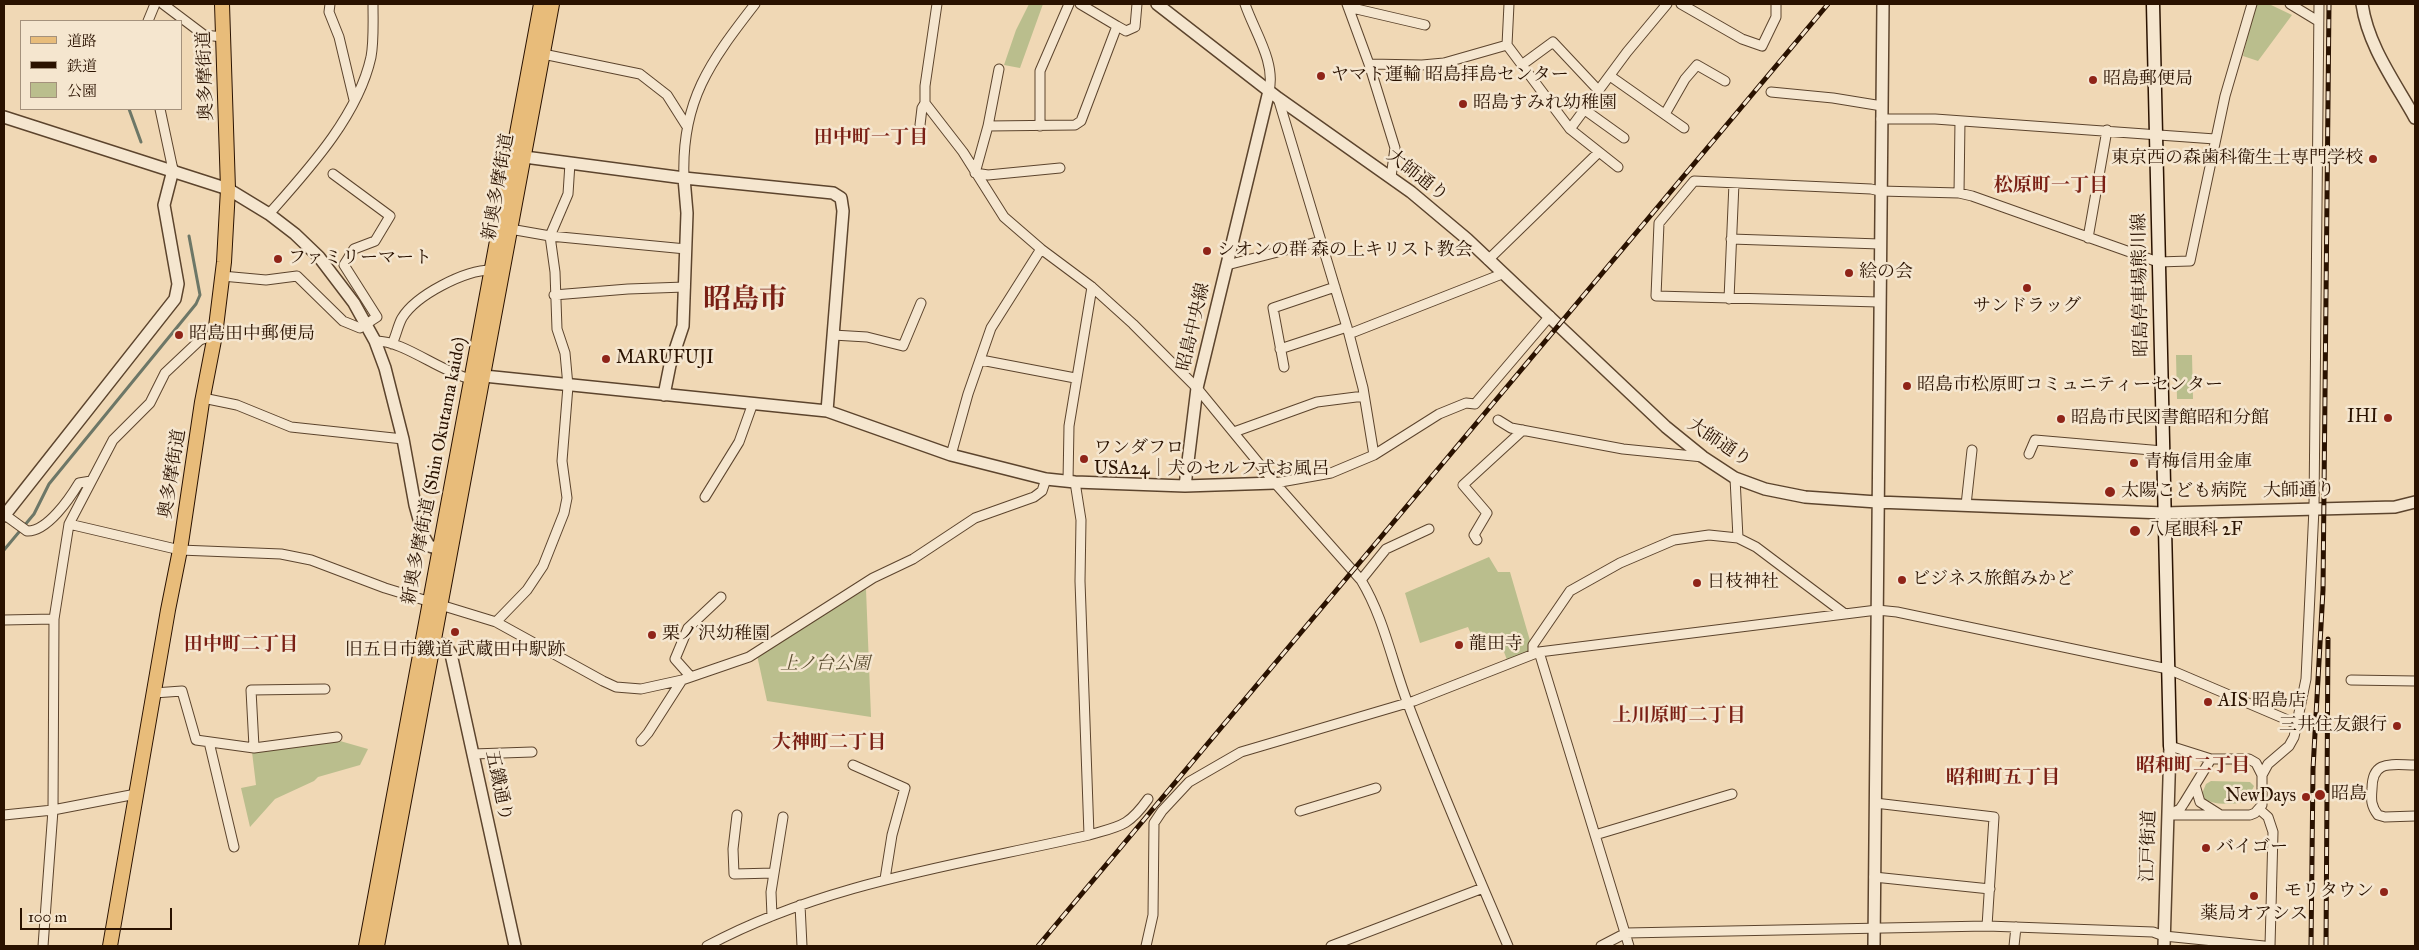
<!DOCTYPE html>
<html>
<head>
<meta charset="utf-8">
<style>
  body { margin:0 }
  #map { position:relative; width:2419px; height:950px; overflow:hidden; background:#f0d8b5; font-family:"IM FELL Great Primer","Noto Serif JP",serif }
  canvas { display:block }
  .frame { position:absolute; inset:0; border:5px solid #2a1200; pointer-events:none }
  .legend { position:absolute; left:20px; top:20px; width:162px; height:90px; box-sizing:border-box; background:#f5e6cf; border:1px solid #a4917c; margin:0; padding:6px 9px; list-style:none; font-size:15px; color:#2a1200 }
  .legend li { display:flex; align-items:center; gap:10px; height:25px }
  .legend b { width:25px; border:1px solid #a4917c }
  .scale { position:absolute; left:20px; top:908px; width:152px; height:22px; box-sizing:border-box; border:2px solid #2a1200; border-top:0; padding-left:6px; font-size:15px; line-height:18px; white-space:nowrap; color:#2a1200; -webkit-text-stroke:4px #f5e6cf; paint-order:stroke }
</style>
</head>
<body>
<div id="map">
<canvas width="2419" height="950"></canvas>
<div class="frame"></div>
<ul class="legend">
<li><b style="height:6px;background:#e8bc7a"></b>道路</li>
<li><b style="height:6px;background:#2a1200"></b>鉄道</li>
<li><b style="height:14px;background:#babe8d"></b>公園</li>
</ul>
<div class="scale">100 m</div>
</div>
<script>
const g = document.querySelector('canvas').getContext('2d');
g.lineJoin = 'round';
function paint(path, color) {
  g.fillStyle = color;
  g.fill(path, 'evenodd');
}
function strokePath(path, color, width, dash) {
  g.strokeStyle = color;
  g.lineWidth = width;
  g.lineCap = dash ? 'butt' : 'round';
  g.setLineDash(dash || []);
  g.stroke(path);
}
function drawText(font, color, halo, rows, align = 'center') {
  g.font = font + ' "IM FELL Great Primer","Noto Serif JP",serif';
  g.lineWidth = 5;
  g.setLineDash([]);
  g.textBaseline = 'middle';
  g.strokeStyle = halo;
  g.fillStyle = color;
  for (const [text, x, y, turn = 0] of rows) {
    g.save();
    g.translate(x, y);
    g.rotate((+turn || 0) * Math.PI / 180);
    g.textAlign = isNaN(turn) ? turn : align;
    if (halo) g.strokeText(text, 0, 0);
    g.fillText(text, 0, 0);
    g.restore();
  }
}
const green = new Path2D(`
  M 1029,4 L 1043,4 L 1020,68 L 1004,65 L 1016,30 Z
  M 2255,4 L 2269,4 L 2292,15 L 2258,61 L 2243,56 Z
  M 2176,355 L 2192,355 L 2193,399 L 2177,399 Z
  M 1489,557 L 1498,572 L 1510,572 L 1531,644 L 1528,654 L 1507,660 L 1500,641 L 1491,633 L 1473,639 L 1468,627 L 1420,643 L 1405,593 Z
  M 866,589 L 871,717 L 767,701 L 757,655 Z
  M 340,741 L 368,749 L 360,765 L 318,777 L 314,781 L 275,799 L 250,827 L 241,788 L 256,785 L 252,752 Z
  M 2211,781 L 2250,782 L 2254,786 L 2247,801 C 2236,805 2209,806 2201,796 L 2206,784 Z`);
const stream = new Path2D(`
  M 129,109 L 141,142
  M 4,550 L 34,514 L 49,484 L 196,304 L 200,295 L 189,236`);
const minor = new Path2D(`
  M 163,4 L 204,35 L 223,37
  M 330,4 L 329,12 L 339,37 L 354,100
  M 937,4 L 925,86 L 925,103 L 963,152 L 1004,217 L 1041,249 L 1092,287 L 1133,324 L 1197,388 L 1275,483 L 1361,580 C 1384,618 1392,662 1408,704 C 1439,786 1474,866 1508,946
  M 1080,4 L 1117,26
  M 1245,4 C 1254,31 1276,62 1269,91
  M 1347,4 L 1369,64 L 1395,148 L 1391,177
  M 1509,4 L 1507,45 L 1570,129 L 1618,167
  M 1681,4 L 1742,39 L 1762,46 L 1776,17 L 1776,4
  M 2290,4 L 2318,21
  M 1348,7 L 1425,25
  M 148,21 L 155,4
  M 543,54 L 640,74 L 667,95 L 686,125
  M 1369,64 L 1422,65 L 1444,63 L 1507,45
  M 1523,64 L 1553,42 L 1599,91
  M 1610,76 L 1684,128
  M 1771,92 L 1833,98 L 1882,106
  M 1278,98 L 1349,334 L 1363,388 L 1374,455
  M 160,109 L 173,170
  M 1585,110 L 1624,138
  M 1665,114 L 1685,79 L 1697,65 L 1725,81
  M 1881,119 L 1935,119 L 2215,139
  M 920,125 L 922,108 L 925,103
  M 988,126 L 999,69
  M 1040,126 L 1040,71 L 1069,4
  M 1570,129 L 1627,52 L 1667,4
  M 975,173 L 988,126 L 1075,125 L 1081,121 L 1117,26 L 1126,31 L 1135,27 L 1137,4
  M 975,173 L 988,175 L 1060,168
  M 684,178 C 681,101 710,62 755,4
  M 1959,193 L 1960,121
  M 269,214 C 308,170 358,116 371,57 C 374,41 373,21 373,4
  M 510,229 L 550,236 L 686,249
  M 2088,238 L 2107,130
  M 1731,239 L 1880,244
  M 1488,260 L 1599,152
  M 1227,265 L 1321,241
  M 222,276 L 266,280 L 297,276 L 343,321 L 360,328 L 377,317 L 344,265 L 354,249 L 375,241 L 390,216 L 333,174
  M 554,295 L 628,289 L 685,287
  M 1729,299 L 1734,183
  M 1879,302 L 1656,296 L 1659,223 L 1694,181 L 1871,189 L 1880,191 L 1959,193 L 1972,196 L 2158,262 L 2190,261 L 2225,96 L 2252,4
  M 1349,334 L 1502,274
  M 833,335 L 867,337 L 903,346 L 921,303
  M 375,341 C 403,340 440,372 471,379
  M 392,344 C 396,336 398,325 402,318 C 416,295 465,270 491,270
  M 1280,349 L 1347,327
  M 981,360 L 1075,378
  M 1284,367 L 1273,308 L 1335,287
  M 203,398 L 237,405 L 291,427 L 403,439
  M 1498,420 L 1511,428 L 1623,449 L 1703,457
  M 1234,432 L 1317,402 L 1364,396
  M 2029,454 L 2035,440 L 2163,451
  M 951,455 L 968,394 L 991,328 L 1041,249
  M 1735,478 L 1738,538
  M 1068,481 L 1069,426 L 1092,287
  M 1275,483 L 1331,473 L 1374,455 L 1439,414 L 1466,403 L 1475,404 L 1550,316
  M 705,497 L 739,442 L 753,403
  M 1966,505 L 1972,450
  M 5,515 L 27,531 C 47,532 70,498 79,483 L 91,481
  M 69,524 L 180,550 L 281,554 L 311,560 L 385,588 L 496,622 L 603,681 L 616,687 L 641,689 L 682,680 L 749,657 L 873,578 L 913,559 L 975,518 L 1034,497 L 1042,491 L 1046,479
  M 1477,540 L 1474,535 L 1487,513 L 1463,485 L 1523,430
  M 1361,580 L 1386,549 L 1429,529
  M 4,620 L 54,619
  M 496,622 L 527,590 L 543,566 L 564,513 L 567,498 L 562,461 L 568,386 L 565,353 L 557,329 L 555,272 L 550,236 L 568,194 L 570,163
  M 1539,652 L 1629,946
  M 1533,654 L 1533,645 L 1570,591 L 1620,563 L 1674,540 L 1709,535 L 1738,538 L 1756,547 L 1845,614
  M 691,677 L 675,659 L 688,628 L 721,597
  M 2351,680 L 2415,681
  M 154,693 L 182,691 L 196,740 L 254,748 L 337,737
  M 641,741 L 648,733 L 682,680
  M 209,742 L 234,847
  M 254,747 L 251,690 L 325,689
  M 473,754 L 532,752
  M 853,765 L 905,788 L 892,835 L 885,879
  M 2415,765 C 2392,765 2372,759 2372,789 C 2371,800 2371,806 2378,815 L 2385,817 L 2415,816
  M 2262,775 L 2268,764 L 2289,746 L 2294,737 L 2306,679 L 2314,508 L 2319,4
  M 2195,785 L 2200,802 L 2219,814
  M 1875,803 L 1994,817 L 1987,926
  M 2259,809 L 2268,817 L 2273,832 L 2270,946
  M 1300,811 L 1376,788
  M 2170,814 L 2180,809 L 2184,803 L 2211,759
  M 4,815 L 53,810 L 136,794
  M 737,815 L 733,849 L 734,874 L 774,873
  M 2168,815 L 2250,815 L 2255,813 L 2262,805 L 2262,775 L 2256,763 L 2249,759 L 2211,759 L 2170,746
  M 1089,835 C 1120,826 1128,827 1148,799
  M 1595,835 L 1732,794
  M 1874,877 L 1990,889
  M 800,905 L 802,946
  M 772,916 L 771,892 L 783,817
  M 43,946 L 53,810 L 54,619 L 69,524 L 113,440 L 150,403 L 165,373 L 200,340 L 215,335
  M 707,946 C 826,882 959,865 1089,835 L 1080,581 L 1081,520 L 1075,482
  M 1146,946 L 1153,915 L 1154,823 L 1162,811 L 1189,782 L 1241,752 L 1414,701 L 1539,652 L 1877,610 L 1897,612 L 2168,669 L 2297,724
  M 1331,946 L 1483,888
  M 1601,946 L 1626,933 L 1987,926 L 2153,932 L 2164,936 L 2264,946
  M 2014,946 L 2016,927`);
const tertiary = new Path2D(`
  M 1157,4 L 1278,98 L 1411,192 L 1467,239 L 1666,427 L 1703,457 L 1735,478 L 1765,489 L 1805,497 L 1877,502 L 2164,513 L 2395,507 L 2415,502
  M 2362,4 C 2368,46 2395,82 2415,118
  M 4,117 L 228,189 L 269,214 L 295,234 L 319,257 L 354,303 L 375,341 L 385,368 L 403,439 L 415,505 L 424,537 L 429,546 L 440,549
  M 517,156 L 684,178 L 833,193 L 841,198 L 843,211 L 827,411
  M 474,378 L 484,376 L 827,411 L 951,455 L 1046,479 L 1075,482 L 1185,486 L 1275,483
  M 664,395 L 670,365 L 683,326 L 687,213 L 684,178
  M 1185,486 L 1197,388 L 1269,91
  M 4,516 L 175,299 L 178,284 L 164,205 L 173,170
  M 434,641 L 446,646 L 451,654 L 515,946
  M 1874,946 L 1883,4
  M 2164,946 L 2170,746`);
const secondary = new Path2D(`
  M 2153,4 L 2170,746`);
const primary = new Path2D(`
  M 110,946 L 168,610 L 180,550 L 202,402 L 215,335 L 224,262 L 228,189 L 222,4
  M 366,946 L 541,4
  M 377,946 L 552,4`);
const rail = new Path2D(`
  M 1038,946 L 1828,4
  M 2311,946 L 2313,769 L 2323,590 L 2329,4
  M 2326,946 L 2328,639`);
const markers = [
  [1321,76,5,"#8f2418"],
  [2093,80,5,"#8f2418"],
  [1463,104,5,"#8f2418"],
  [2373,159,5,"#8f2418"],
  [1207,251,5,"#8f2418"],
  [278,259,5,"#8f2418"],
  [1849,273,5,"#8f2418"],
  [2027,288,5,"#8f2418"],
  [179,335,5,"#8f2418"],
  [606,359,5,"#8f2418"],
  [1907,386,5,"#8f2418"],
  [2388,418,5,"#8f2418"],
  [2061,419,5,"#8f2418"],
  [1084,459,5,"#8f2418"],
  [2134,463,5,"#8f2418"],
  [2110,492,6,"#8f2418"],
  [2135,531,6,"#8f2418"],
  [1902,580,5,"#8f2418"],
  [1697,583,5,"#8f2418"],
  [455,632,5,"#8f2418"],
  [652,635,5,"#8f2418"],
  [1459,645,5,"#8f2418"],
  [2208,702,5,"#8f2418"],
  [2397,726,5,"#8f2418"],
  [2320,795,6,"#8f2418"],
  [2306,797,5,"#8f2418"],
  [2206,848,5,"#8f2418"],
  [2384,892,5,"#8f2418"],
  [2254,896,5,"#8f2418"]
];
const streetNames = [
  ["奥多摩街道",206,76,-92],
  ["大師通り",1417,176,38],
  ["新奥多摩街道",499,187,-80],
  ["昭島停車場熊川線",2141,285,-91],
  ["昭島中央線",1194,327,-77],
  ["大師通り",1719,443,34],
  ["新奥多摩街道 (Shin Okutama kaido)",435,471,-79],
  ["奥多摩街道",173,474,-81],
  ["大師通り",2299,491,-1],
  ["五鐵通り",498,786,78],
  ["江戸街道",2149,846,-88]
];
const poiNames = [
  ["ヤマト運輸 昭島拝島センター",1331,76],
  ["昭島郵便局",2103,80],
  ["昭島すみれ幼稚園",1473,104],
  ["東京西の森歯科衛生士専門学校",2363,159,"right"],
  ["シオンの群 森の上キリスト教会",1217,251],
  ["ファミリーマート",288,259],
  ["絵の会",1859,273],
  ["サンドラッグ",2027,307,"center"],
  ["昭島田中郵便局",189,335],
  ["MARUFUJI",616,359],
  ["昭島市松原町コミュニティーセンター",1917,386],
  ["IHI",2378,418,"right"],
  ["昭島市民図書館昭和分館",2071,419],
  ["ワンダフロ",1094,449],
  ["USA24｜犬のセルフ式お風呂",1094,470],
  ["青梅信用金庫",2144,463],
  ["太陽こども病院",2121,492],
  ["八尾眼科 2F",2146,531],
  ["ビジネス旅館みかど",1912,580],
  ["日枝神社",1707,583],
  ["栗ノ沢幼稚園",662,635],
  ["龍田寺",1469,645],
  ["旧五日市鐵道 武蔵田中駅跡",455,651,"center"],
  ["AIS 昭島店",2218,702],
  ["三井住友銀行",2387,726,"right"],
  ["昭島",2331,795],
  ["NewDays",2296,797,"right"],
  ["バイゴー",2216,848],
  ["モリタウン",2374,892,"right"],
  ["薬局オアシス",2254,915,"center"]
];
const parkNames = [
  ["上ノ台公園",825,665]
];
const neighbourhoodNames = [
  ["田中町一丁目",871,138],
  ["松原町一丁目",2051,186],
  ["田中町二丁目",241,645],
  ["上川原町二丁目",1679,716],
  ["大神町二丁目",829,743],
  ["昭和町二丁目",2193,766],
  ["昭和町五丁目",2003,778]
];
const townNames = [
  ["昭島市",745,301]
];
paint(green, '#babe8d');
strokePath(stream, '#6d7767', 3);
strokePath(minor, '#5c442d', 11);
strokePath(tertiary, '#5c442d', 14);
strokePath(secondary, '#2a1200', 15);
strokePath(primary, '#2a1200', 16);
strokePath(minor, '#f5e6cf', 9);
strokePath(tertiary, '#f5e6cf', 11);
strokePath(secondary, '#f5e6cf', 12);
strokePath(primary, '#e8bc7a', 14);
strokePath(rail, '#2a1200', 5);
strokePath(rail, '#f5e6cf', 3, [9]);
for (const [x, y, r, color] of markers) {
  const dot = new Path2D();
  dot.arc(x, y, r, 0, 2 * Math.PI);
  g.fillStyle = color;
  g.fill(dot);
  strokePath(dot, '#f5e6cf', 2);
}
drawText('18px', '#2a1200', '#f5e6cf', streetNames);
drawText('18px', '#2a1200', '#f5e6cf', poiNames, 'left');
drawText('italic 18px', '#5c4e31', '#f5e6cf', parkNames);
drawText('bold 19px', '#7a1f14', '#f5e6cf', neighbourhoodNames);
drawText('bold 28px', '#7a1f14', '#f5e6cf', townNames);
</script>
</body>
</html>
